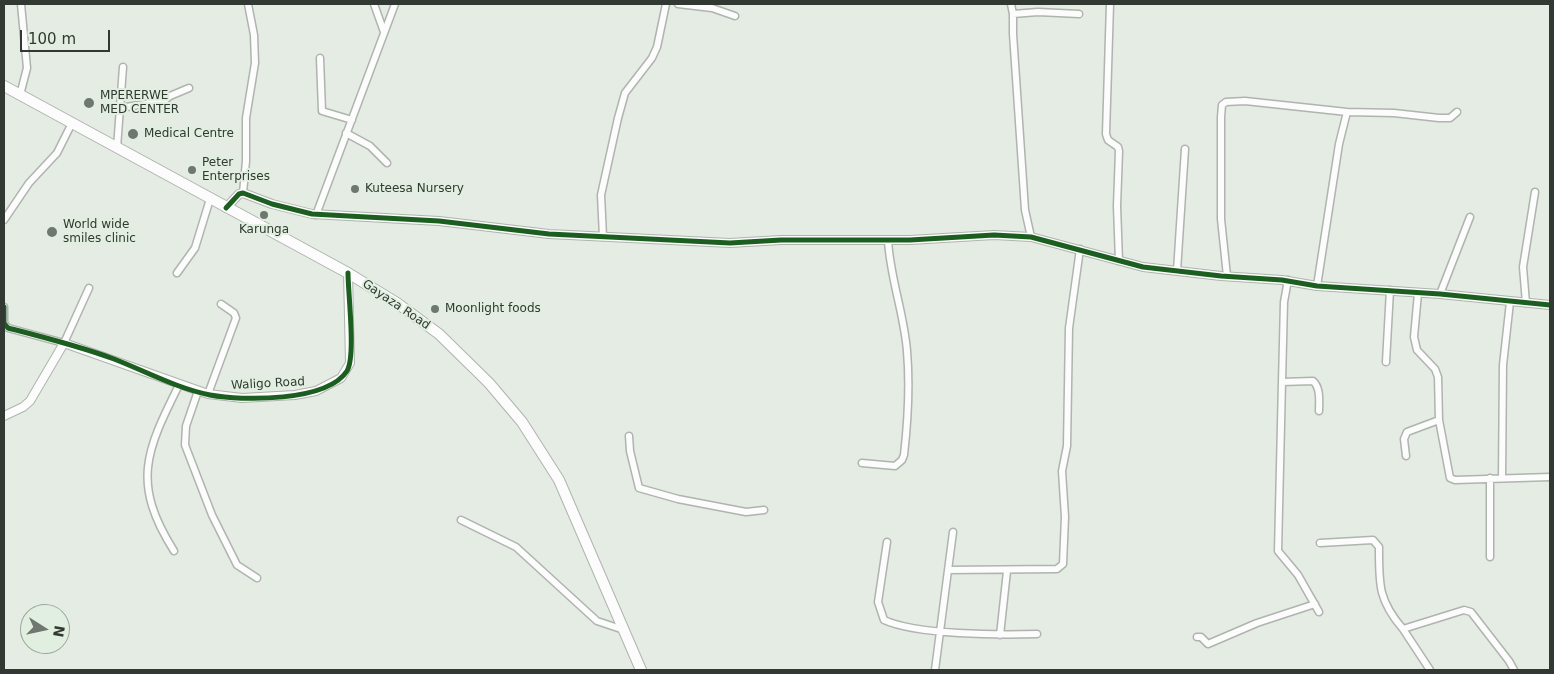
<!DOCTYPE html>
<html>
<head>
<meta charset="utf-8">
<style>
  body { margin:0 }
  #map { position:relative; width:1554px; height:674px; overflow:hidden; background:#e4ece4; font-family:"DejaVu Sans",sans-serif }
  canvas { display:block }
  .frame { position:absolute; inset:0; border:5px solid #323832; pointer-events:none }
  .north { position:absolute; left:20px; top:604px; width:50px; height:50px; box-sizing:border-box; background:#e1efe0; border:1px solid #9ba69a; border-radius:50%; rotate:100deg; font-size:14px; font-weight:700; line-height:20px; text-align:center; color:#323832 }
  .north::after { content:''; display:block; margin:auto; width:18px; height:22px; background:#707770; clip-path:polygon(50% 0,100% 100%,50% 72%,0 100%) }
  .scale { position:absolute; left:20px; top:30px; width:90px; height:22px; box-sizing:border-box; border:2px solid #323832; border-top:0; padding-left:6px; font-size:15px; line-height:18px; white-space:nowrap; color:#323832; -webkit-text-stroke:4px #e1efe0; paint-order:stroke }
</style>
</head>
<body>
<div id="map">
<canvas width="1554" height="674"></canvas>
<div class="frame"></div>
<div class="north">N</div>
<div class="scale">100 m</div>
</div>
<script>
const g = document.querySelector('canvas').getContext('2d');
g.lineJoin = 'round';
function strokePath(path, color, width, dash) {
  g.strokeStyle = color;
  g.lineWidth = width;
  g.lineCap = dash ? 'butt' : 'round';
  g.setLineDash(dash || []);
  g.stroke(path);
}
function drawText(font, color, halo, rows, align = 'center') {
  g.font = font + ' "DejaVu Sans",sans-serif';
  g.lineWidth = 4;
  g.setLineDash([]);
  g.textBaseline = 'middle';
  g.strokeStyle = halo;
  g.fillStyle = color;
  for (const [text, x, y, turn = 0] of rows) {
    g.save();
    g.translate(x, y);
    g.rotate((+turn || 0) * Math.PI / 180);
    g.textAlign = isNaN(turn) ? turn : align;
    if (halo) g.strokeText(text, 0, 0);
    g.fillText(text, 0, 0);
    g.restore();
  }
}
const minor = new Path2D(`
  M 374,4 L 384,32
  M 678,4 L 712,8 L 735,16
  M 1011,4 L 1013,14 L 1038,12 L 1079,14
  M 1110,4 L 1106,134 L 1108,140 L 1118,147 L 1119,151 L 1117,206 L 1119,261
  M 1013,14 L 1013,34 L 1025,210 L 1031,237
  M 320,58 L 322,111 L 352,120
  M 20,95 L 27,68 L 21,4
  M 120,108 L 164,101 L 170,96 L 189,88
  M 346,133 L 370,146 L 387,163
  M 117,148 L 123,67
  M 243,193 L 246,161 L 246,118 L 255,63 L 254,35 L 248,4
  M 316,215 L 395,4
  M 4,220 L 29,183 L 57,153 L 72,123
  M 603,237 L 601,195 L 618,118 L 625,93 L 652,58 L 657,47 L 666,4
  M 1177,271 L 1185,149
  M 177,273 L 195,248 L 210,199
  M 1227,276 L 1221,219 L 1221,117 L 1222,105 L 1226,102 L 1245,101 L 1347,112 L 1394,113 L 1439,118 L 1450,118 L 1457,112
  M 1288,280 L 1284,302 L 1282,382 L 1313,381 C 1321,388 1319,402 1319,411
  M 1317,286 L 1339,144 L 1347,112
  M 1418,293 L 1414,337 L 1417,350 L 1435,369 L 1438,377 L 1439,420 L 1450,478 L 1455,480 L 1550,477
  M 1440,294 L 1470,217
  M 1526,303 L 1523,267 L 1535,192
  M 4,307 L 4,323 L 8,328 L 64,343 L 89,288
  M 1386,362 L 1390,290
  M 1282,382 L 1278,551 L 1298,575 L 1319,612
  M 198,391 L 186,426 L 185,445 L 212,515 L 237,565 L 257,578
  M 208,394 L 236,318 L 234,313 L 221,304
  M 629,436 L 630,451 L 639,488 L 678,499 L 746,512 L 764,510
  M 1406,456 L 1404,439 L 1407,432 L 1439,420
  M 862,463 L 895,466 L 902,460 L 904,455 C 908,420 910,386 907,351 C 904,313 890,278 888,240
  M 1490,478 L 1490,557
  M 1502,478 L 1503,365 L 1510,302
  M 461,520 L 516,547 L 597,621 L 624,630
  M 887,542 L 878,602 L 884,620 C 917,635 999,635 1037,634
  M 1320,543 L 1373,540 L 1379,547 C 1379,584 1378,600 1403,629
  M 174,551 C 131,483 146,451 179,385
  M 948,570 L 1057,569 L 1063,564 L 1065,517 L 1062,471 L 1067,446 L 1069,328 L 1080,249
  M 1000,635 L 1007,571
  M 1197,637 L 1201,637 L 1208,644 L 1257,623 L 1315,604
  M 935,670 L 953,532
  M 1430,670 L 1403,629 L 1464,610 L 1471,612 L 1509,661 L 1514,670`);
const tertiary = new Path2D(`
  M 226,208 L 239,194 L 243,193 L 272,204 L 312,214 L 439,221 L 549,234 L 730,243 L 781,240 L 910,240 L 994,235 L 1031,237 L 1143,267 L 1221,276 L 1282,280 L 1317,286 L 1440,294 L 1550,305
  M 4,416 L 23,407 L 30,401 L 64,343 L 208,394 L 242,398 L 295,395 L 316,391 L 341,378 L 350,363 L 348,273`);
const primary = new Path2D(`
  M 4,86 L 348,273 L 397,303 L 439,334 L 489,383 L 522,422 L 559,480 L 641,670`);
const cycleway = new Path2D(`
  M 226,208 L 239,194 L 243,193 L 272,204 L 312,214 L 439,221 L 549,234 L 730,243 L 781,240 L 910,240 L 994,235 L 1031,237 L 1143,267 L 1221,276 L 1282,280 L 1317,286 L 1440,294 L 1550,305
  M 4,307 L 4,323 L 8,328 C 43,337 79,346 114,359 C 145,371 176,388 210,395 C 242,401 327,402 347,371 C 356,356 348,294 348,273`);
const markers = [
  [89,103,6,"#707770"],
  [133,134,6,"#707770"],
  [192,170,5,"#707770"],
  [355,189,5,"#707770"],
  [264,215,5,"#707770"],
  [52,232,6,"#707770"],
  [435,309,5,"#707770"]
];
const poiNames = [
  ["MPERERWE",100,96],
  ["MED CENTER",100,110],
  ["Medical Centre",144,134],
  ["Peter",202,163],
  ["Enterprises",202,177],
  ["Kuteesa Nursery",365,189],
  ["World wide",63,225],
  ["smiles clinic",63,239],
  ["Karunga",264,230,"center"],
  ["Moonlight foods",445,309]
];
const streetNames = [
  ["Gayaza Road",396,305,34],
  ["Waligo Road",268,384,-3]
];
strokePath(minor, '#afb4ae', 9);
strokePath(tertiary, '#afb4ae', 10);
strokePath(primary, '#afb4ae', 12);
strokePath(minor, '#fbfcfb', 6);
strokePath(tertiary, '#fbfcfb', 8);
strokePath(primary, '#fbfcfb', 10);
strokePath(cycleway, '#1b5e20', 5);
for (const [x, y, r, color] of markers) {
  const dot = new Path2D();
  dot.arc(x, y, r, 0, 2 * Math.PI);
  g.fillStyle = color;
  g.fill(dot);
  strokePath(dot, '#e1efe0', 2);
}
drawText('12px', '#323832', '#e1efe0', poiNames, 'left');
drawText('12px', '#323832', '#e1efe0', streetNames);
</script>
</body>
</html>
